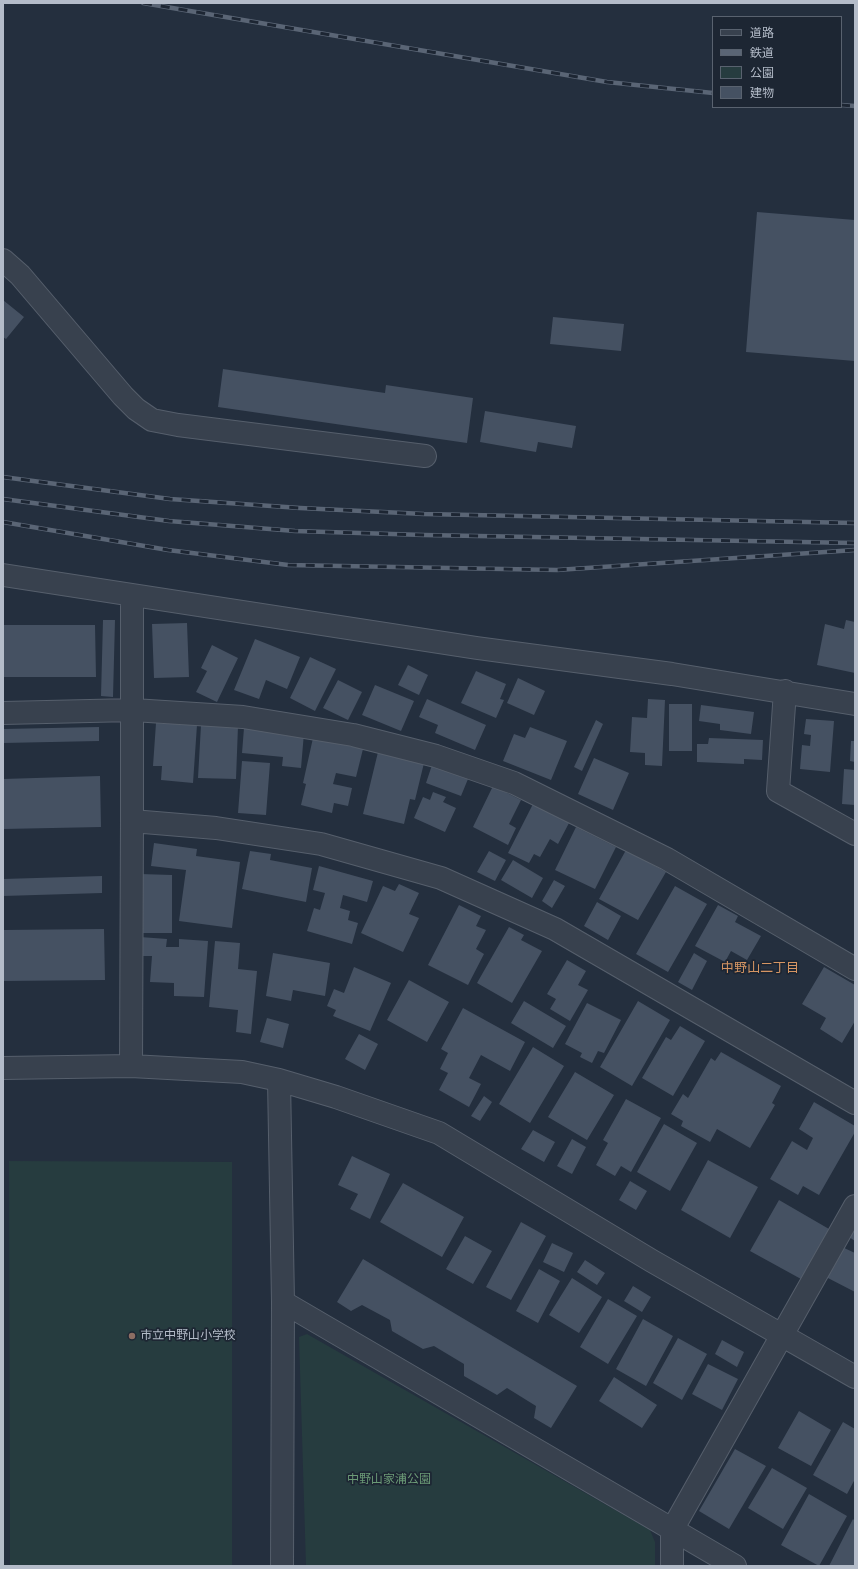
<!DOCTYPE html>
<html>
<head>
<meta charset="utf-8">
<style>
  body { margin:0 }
  #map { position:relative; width:858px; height:1569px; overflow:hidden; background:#242f3e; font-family:Jost,"Noto Sans JP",sans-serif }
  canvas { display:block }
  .frame { position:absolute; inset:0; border:4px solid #b4bcc9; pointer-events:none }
  .legend { position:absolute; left:712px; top:16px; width:130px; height:92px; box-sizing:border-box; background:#1d2633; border:1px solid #59626f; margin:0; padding:5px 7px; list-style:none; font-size:12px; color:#b4bcc9 }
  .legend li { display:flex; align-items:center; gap:8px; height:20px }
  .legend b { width:20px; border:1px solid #59626f }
</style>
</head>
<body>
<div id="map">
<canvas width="858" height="1569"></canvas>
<div class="frame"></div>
<ul class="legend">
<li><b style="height:5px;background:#38414e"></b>道路</li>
<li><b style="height:5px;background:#5a6575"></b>鉄道</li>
<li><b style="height:11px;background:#263c3f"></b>公園</li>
<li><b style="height:11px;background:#455162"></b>建物</li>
</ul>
</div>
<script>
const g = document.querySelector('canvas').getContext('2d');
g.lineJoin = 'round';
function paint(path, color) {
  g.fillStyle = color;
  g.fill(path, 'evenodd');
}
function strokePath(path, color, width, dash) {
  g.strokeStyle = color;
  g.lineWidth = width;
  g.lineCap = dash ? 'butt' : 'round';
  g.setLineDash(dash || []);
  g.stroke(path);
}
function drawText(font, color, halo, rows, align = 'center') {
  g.font = font + ' Jost,"Noto Sans JP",sans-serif';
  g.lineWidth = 3.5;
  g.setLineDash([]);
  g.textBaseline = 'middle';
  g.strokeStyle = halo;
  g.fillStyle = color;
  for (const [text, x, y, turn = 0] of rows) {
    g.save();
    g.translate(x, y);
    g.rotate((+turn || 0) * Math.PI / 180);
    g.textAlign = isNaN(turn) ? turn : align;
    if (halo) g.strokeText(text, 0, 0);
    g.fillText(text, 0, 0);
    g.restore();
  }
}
const green = new Path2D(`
  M 9,1161 L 232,1162 L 232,1566 L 10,1566 Z
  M 307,1334 L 650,1530 L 655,1542 L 655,1566 L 306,1566 L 299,1337 Z`);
const building = new Path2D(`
  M 757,212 L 855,220 L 855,361 L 746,352 Z
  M 3,300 L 24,317 L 6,339 L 3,337 Z
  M 553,317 L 624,324 L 621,351 L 550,344 Z
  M 223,369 L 385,393 L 386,385 L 473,398 L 467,443 L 218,407 Z
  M 485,411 L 576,426 L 572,448 L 538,442 L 536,452 L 480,442 Z
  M 103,620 L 115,620 L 113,697 L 101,696 Z
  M 846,620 L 855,622 L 855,673 L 817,665 L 825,624 L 844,629 Z
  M 187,623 L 189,677 L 154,678 L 152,624 Z
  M 3,625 L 95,625 L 96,677 L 3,677 Z
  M 255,639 L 300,657 L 287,689 L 266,680 L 259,699 L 234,690 Z
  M 212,645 L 238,658 L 217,702 L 196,692 L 207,671 L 201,668 Z
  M 310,657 L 336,669 L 315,711 L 290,698 Z
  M 408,665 L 428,675 L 419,695 L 398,685 Z
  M 476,671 L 506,684 L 500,699 L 504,700 L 496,718 L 461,703 Z
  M 518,678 L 545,691 L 534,715 L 507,703 Z
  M 338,680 L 362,692 L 348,720 L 323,708 Z
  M 375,685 L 414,701 L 401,731 L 362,715 Z
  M 427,699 L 486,725 L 475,750 L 435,733 L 438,725 L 419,717 Z
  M 648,699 L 665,700 L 662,766 L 645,765 L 645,753 L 630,752 L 632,717 L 647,718 Z
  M 669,704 L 692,704 L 692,751 L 669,751 Z
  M 701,705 L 754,712 L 751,734 L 720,730 L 720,724 L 699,721 Z
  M 806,719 L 834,721 L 830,772 L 800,769 L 802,745 L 810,746 L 811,735 L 804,734 Z
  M 596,720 L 603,724 L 582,771 L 574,767 Z
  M 156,723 L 197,725 L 193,783 L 161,780 L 162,766 L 153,766 Z
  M 201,725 L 238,726 L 236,779 L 198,778 Z
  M 99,727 L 99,741 L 3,743 L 3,729 Z
  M 530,727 L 567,741 L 551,780 L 503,761 L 514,734 L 525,738 Z
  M 244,728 L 304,733 L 301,768 L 282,766 L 283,757 L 242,753 Z
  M 313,738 L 363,749 L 356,777 L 336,773 L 333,784 L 352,788 L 348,806 L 334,803 L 332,813 L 301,805 L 306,784 L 303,783 Z
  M 709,738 L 763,740 L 762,760 L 744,759 L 744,764 L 697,762 L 697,744 L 708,744 Z
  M 851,741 L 855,741 L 855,762 L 850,761 Z
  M 378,752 L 424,763 L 415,800 L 410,799 L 404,824 L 363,814 Z
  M 594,758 L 629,773 L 613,810 L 578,794 Z
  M 242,761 L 270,763 L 266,815 L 238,813 Z
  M 432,765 L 468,779 L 461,796 L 426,783 Z
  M 844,769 L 855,770 L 855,805 L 842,804 Z
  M 100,776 L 101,827 L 3,829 L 3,779 Z
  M 493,786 L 521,800 L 509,824 L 516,828 L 508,845 L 473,827 Z
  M 433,792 L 446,797 L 443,802 L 456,808 L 445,832 L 414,818 L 423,797 L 430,800 Z
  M 533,804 L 569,823 L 558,844 L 550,839 L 540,857 L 534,854 L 529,863 L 508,853 Z
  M 576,827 L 616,847 L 595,889 L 555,870 Z
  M 154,843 L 197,849 L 196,856 L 240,862 L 232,928 L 179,921 L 186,870 L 151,866 Z
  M 626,850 L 666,872 L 638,920 L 599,899 Z
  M 250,851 L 271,854 L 270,860 L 312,868 L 306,902 L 242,889 Z
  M 489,851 L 506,860 L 495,881 L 477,872 Z
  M 513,860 L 543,878 L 532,898 L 501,880 Z
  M 319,866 L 373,881 L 367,902 L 343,895 L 340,908 L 350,911 L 348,920 L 358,923 L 352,944 L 307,931 L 314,908 L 320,910 L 325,893 L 313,890 Z
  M 140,874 L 172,875 L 172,933 L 140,933 Z
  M 102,876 L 102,893 L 3,896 L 3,879 Z
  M 554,880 L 565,886 L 552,908 L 542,901 Z
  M 399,884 L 419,893 L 409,914 L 419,918 L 403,952 L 361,933 L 383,886 L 395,891 Z
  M 675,886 L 707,904 L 668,972 L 636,954 Z
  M 597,902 L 621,916 L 608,940 L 584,926 Z
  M 459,905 L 481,916 L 476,926 L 486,930 L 476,949 L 484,954 L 468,985 L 428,965 Z
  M 718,905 L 738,916 L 735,922 L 761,936 L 747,960 L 731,951 L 725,962 L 695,946 Z
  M 509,927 L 524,935 L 521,940 L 542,951 L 512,1003 L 477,983 Z
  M 104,929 L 105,980 L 3,981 L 3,930 Z
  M 140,937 L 167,939 L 166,947 L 179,947 L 179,939 L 208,941 L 204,997 L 174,996 L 174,983 L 150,982 L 152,956 L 139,956 Z
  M 215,941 L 240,943 L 238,969 L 257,971 L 251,1034 L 236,1032 L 238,1010 L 209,1007 Z
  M 273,953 L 330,963 L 325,996 L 293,990 L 291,1001 L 266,996 Z
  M 694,953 L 707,961 L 692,990 L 678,982 Z
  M 567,960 L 586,971 L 578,985 L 588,990 L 570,1021 L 550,1009 L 556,999 L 547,994 Z
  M 354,967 L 391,983 L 370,1031 L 333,1016 L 336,1010 L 327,1006 L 334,989 L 344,993 Z
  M 824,967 L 855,985 L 855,1021 L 842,1043 L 820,1029 L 826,1018 L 802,1004 Z
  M 409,980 L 449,1002 L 427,1042 L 387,1020 Z
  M 524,1001 L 566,1026 L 553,1048 L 511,1023 Z
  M 638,1001 L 670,1020 L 632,1086 L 600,1067 Z
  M 587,1003 L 621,1020 L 604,1053 L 598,1051 L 592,1063 L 580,1057 L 582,1053 L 565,1044 Z
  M 463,1008 L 525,1042 L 510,1071 L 481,1055 L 469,1078 L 481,1084 L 469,1107 L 439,1090 L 448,1073 L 440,1069 L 448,1053 L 441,1049 Z
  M 267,1018 L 289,1024 L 283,1048 L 260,1042 Z
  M 680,1026 L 705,1041 L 673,1096 L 642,1078 L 666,1037 L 671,1040 Z
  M 359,1034 L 378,1044 L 365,1070 L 345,1059 Z
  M 533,1047 L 564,1066 L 530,1123 L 499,1104 Z
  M 721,1052 L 781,1086 L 772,1103 L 775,1105 L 750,1148 L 717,1129 L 710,1142 L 681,1126 L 683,1121 L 671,1114 L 683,1094 L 688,1098 L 711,1058 L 715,1061 Z
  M 575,1072 L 614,1095 L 587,1140 L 548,1117 Z
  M 484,1096 L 492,1102 L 480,1121 L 471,1116 Z
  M 626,1099 L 661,1118 L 631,1172 L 621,1166 L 615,1176 L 596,1165 L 608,1143 L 603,1140 Z
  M 814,1102 L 855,1126 L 855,1132 L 819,1195 L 803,1186 L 798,1195 L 770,1179 L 792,1141 L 807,1150 L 813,1138 L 799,1129 Z
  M 664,1124 L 697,1143 L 670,1191 L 637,1172 Z
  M 533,1130 L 555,1142 L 544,1162 L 521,1149 Z
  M 572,1139 L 586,1147 L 572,1174 L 557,1166 Z
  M 352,1156 L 390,1174 L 370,1219 L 350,1209 L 358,1194 L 338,1185 Z
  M 708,1160 L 758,1187 L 730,1238 L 681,1210 Z
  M 630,1181 L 647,1191 L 636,1210 L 619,1200 Z
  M 403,1183 L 464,1217 L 442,1257 L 380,1222 Z
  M 779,1200 L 829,1229 L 801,1279 L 750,1251 Z
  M 521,1222 L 546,1236 L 511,1300 L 486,1287 Z
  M 855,1226 L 855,1241 L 849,1237 Z
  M 465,1236 L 492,1251 L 473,1284 L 446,1269 Z
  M 552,1243 L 573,1253 L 564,1272 L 543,1262 Z
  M 842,1247 L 855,1253 L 855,1292 L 826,1277 Z
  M 363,1259 L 577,1386 L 551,1428 L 534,1418 L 536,1406 L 507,1388 L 497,1395 L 464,1376 L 464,1364 L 434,1346 L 423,1349 L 392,1331 L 390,1320 L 362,1305 L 351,1311 L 337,1302 Z
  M 585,1260 L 605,1273 L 597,1285 L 577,1272 Z
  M 539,1269 L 560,1281 L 538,1323 L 516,1311 Z
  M 572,1278 L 602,1297 L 579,1333 L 549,1315 Z
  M 633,1286 L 651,1297 L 642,1312 L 624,1301 Z
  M 608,1299 L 637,1316 L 608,1364 L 580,1347 Z
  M 643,1319 L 673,1336 L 646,1386 L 616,1369 Z
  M 678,1338 L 707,1354 L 682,1400 L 653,1383 Z
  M 722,1340 L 744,1352 L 737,1367 L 715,1354 Z
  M 708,1364 L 738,1379 L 722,1410 L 692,1394 Z
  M 614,1377 L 657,1405 L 642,1428 L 599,1401 Z
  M 799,1411 L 831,1430 L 811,1466 L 778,1448 Z
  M 843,1422 L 855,1429 L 855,1479 L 847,1494 L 813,1475 Z
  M 735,1449 L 766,1466 L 729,1529 L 699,1511 Z
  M 772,1468 L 807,1488 L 783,1529 L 748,1508 Z
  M 809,1494 L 847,1516 L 819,1566 L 781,1545 Z
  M 853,1519 L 855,1521 L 855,1566 L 829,1566 Z`);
const minor = new Path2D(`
  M 3,260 L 20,275 L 123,396 L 136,409 L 152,420 L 178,425 L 425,456
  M 3,575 L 477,648 L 672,674 L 855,704
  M 132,595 L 132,821 L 216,828 L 321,844 L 441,878 L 555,929 L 855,1103
  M 785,691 L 778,791 L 855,834
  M 3,713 L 133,710 L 243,717 L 353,735 L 436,756 L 514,783 L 667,859 L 855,969
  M 131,1066 L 132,821
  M 3,1068 L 131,1066 L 242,1072 L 279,1080 L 336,1097 L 439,1133 L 652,1261 L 855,1377
  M 279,1080 L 283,1302 L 282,1566
  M 283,1302 L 735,1566
  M 672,1566 L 672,1530 L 855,1206`);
const rail = new Path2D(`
  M 143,3 L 607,82 L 713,93
  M 841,105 L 855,106
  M 3,477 L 170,499 L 300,508 L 424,514 L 855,523
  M 3,499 L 169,521 L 295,531 L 424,535 L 855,543
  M 3,522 L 168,550 L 288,565 L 557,570 L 855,550`);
const markers = [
  [132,1336,4,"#8d6e63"]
];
const poiNames = [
  ["市立中野山小学校",140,1336]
];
const parkNames = [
  ["中野山家浦公園",389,1480]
];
const neighbourhoodNames = [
  ["中野山二丁目",760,969]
];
paint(green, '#263c3f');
paint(building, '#455162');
strokePath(minor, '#565f6c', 24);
strokePath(minor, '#38414e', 22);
strokePath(rail, '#5a6575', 4.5);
strokePath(rail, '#1d2633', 3, [9]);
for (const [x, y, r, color] of markers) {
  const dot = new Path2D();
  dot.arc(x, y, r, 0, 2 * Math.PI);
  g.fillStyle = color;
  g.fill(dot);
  strokePath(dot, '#1d2633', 1.5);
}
drawText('12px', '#b4bcc9', '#1d2633', poiNames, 'left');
drawText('12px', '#6b9a76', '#1d2633', parkNames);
drawText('13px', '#d59563', '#1d2633', neighbourhoodNames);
</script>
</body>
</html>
